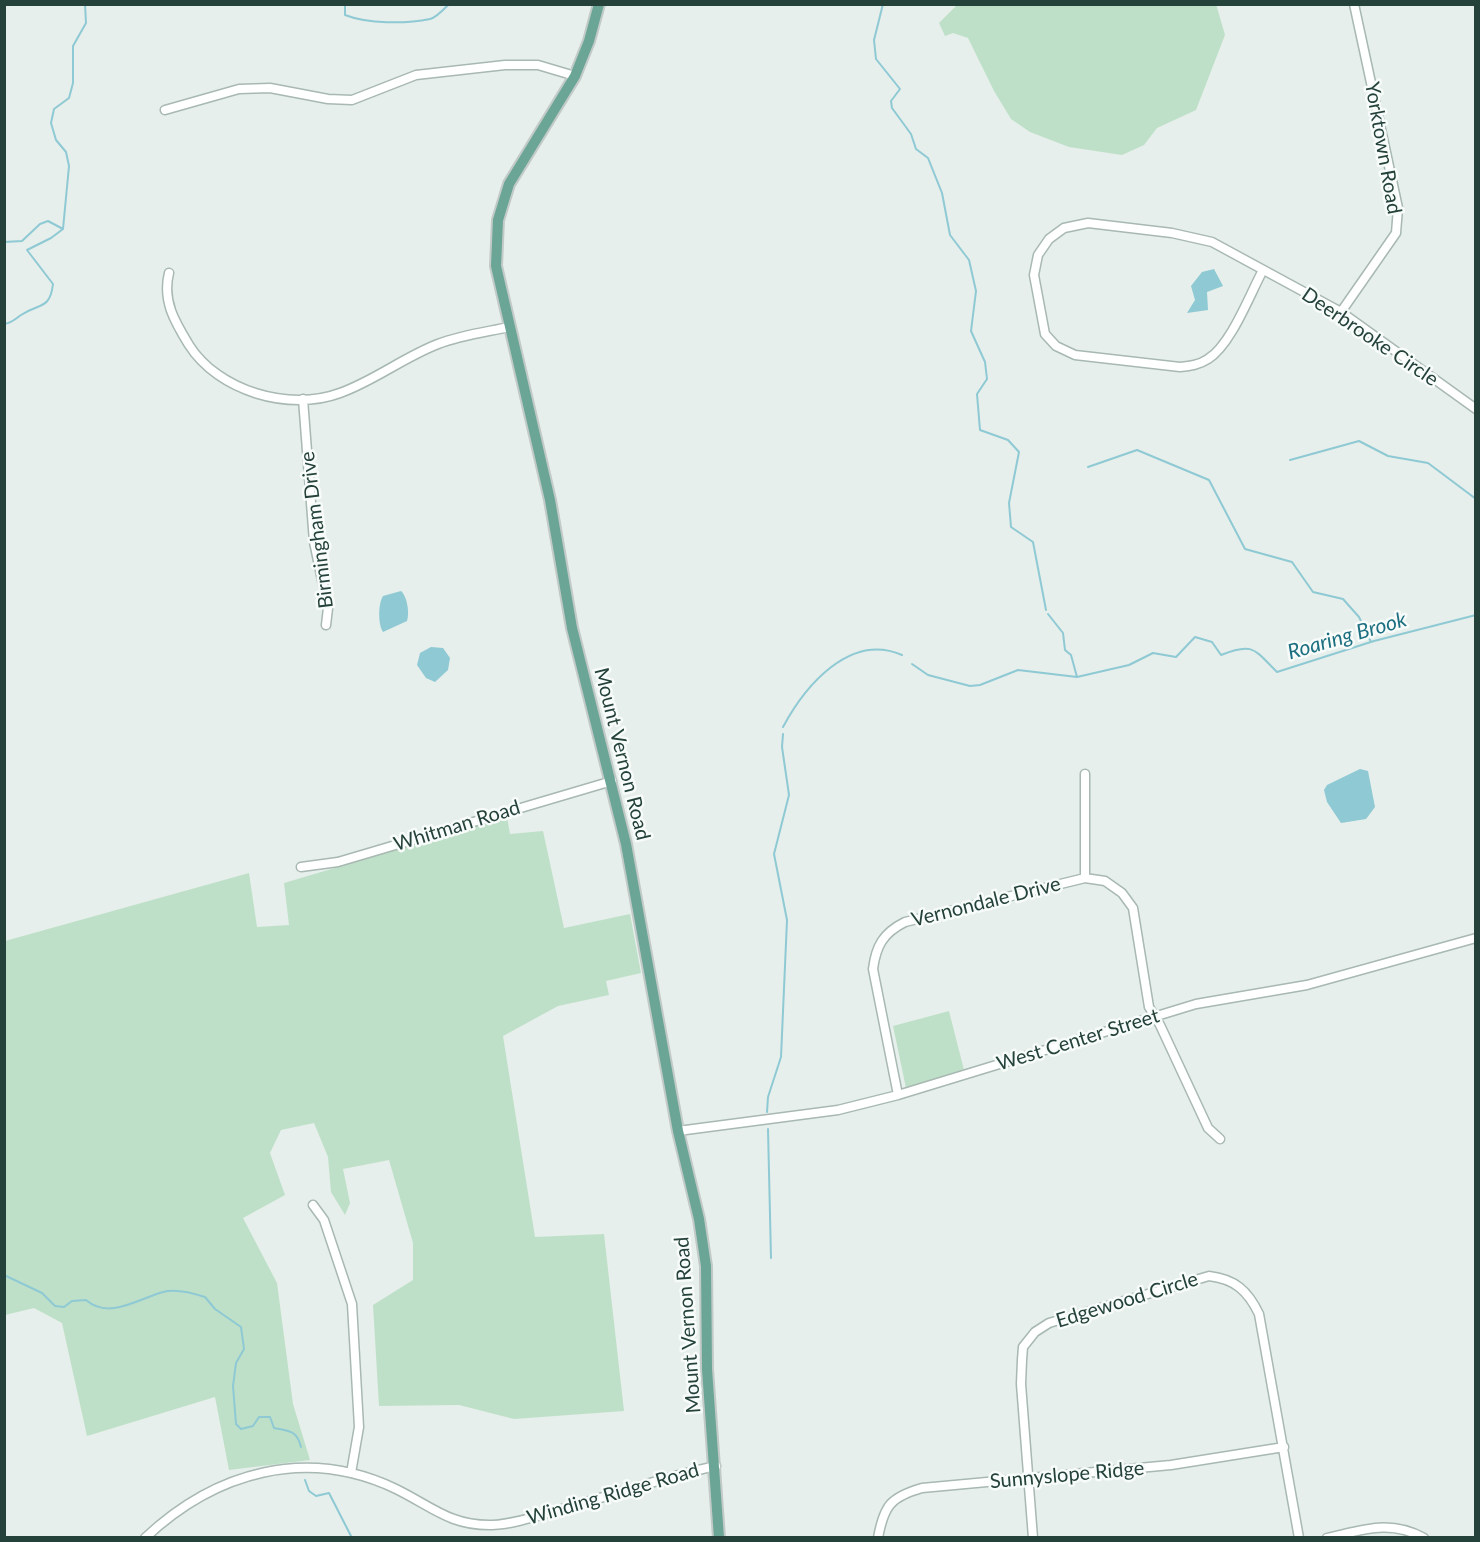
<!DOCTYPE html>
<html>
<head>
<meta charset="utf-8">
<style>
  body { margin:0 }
  #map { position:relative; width:1480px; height:1542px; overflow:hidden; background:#e6efeb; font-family:Lato,sans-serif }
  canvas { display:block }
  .frame { position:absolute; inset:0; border:6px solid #24423a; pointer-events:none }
</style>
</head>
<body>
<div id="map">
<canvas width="1480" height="1542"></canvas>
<div class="frame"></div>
</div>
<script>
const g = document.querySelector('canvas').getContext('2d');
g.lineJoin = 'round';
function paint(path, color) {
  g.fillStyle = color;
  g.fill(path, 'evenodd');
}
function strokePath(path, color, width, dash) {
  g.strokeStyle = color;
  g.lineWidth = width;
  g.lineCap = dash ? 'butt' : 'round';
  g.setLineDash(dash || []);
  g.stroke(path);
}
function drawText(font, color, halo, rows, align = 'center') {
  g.font = font + ' Lato,sans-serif';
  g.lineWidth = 5;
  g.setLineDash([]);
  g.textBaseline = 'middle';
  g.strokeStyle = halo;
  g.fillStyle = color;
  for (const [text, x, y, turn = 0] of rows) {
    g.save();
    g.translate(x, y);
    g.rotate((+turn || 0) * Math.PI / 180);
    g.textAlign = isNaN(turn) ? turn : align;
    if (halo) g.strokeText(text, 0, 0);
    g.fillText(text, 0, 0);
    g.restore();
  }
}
const green = new Path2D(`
  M 1216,4 L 1225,35 L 1196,110 L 1157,128 L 1144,145 L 1122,155 L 1069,147 L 1030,132 L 1011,119 L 994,91 L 968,38 L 953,33 L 945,36 L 939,23 L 957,5 Z
  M 507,817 L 510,834 L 543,831 L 564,928 L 630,914 L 641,973 L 606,981 L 609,995 L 558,1006 L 503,1036 L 535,1237 L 604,1234 L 624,1411 L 514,1419 L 459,1405 L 379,1406 L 373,1305 L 413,1280 L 413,1243 L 389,1160 L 343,1169 L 350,1203 L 345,1215 L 331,1192 L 328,1157 L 314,1123 L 281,1130 L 270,1153 L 285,1195 L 243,1218 L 277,1283 L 293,1404 L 310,1460 L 229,1470 L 215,1397 L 87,1436 L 62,1323 L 34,1308 L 5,1315 L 5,941 L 249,873 L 257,927 L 289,925 L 284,883 Z
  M 949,1011 L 964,1070 L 906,1088 L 893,1026 Z`);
const water = new Path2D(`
  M 1214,269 L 1223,286 L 1207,292 L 1208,310 L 1187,313 L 1195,300 L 1191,286 L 1202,272 Z
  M 401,591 C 407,596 410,613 407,621 L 383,632 C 378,624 378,604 383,596 Z
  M 431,647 L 443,648 L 450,658 L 448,670 L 435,682 L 426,678 L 417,665 L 420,653 Z
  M 1360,769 L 1368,771 L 1375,807 L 1366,819 L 1341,823 L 1327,802 L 1324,790 L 1327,785 Z`);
const stream = new Path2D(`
  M 345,4 L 345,15 C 368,24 406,24 430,19 C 437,17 444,9 449,4
  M 883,4 L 874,40 L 876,59 L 900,89 L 891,101 L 892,108 L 911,134 L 916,149 L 928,158 L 942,193 L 950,235 L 969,260 L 976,291 L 971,331 L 985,362 L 987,379 L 977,394 L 980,430 L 1008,440 L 1019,452 L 1009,503 L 1011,527 L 1033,542 L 1046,610
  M 4,242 L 22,241 L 40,224 L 48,221 L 63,229 L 69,166 L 66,152 L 56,140 L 51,123 L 54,109 L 69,98 L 73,83 L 73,46 L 86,23 L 85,4
  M 4,324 C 12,323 15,319 21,315 C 39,303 50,310 53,284 L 27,250 L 51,238 L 63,229
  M 1290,460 L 1359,441 L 1388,456 L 1428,463 L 1476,499
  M 1088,467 L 1137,450 L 1209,480 L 1245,549 L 1292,562 L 1313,592 L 1343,599 L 1359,617 L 1371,642
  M 1048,614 L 1063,633 L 1065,650 L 1071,655 L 1077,677 L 1129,665 L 1153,653 L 1176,657 L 1195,637 L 1212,642 L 1221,655 C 1253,642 1254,649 1277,672 L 1374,641 L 1476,615
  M 912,664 L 928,675 L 970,686 L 980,685 L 1018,670 L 1077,677
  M 783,727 C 805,686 850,632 902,655
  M 767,1112 L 768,1097 L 781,1057 L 787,920 L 774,854 L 789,795 L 782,747 L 783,734
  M 768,1129 L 771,1258
  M 4,1275 L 42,1293 L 55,1306 L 64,1307 L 72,1301 L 86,1300 C 109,1320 138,1299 163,1292 C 176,1288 193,1293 205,1297 L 215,1309 L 241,1327 L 244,1349 L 236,1363 L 233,1386 L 236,1424 L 241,1429 L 253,1426 L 259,1417 L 270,1417 L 274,1428 C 289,1431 297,1430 301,1447
  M 305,1480 L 309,1491 L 316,1496 L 329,1493 L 352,1538`);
const minor = new Path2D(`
  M 165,110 L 239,89 L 270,88 L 328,99 L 352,100 L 416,75 L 505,65 L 538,65 L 575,76
  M 1263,270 C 1250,294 1231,345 1208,359 C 1199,365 1190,366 1180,367 L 1075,355 L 1056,346 L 1045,334 L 1034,275 L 1038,255 L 1049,239 L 1064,228 L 1088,223 L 1172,233 L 1212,242 L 1341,312 L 1476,409
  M 169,273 C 162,301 175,322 189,345 C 218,391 289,412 340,393 C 374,381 404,357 438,344 C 461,335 486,332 509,327
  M 1341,312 L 1396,233 L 1398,208 L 1354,4
  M 303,399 L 314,542 L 328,608 L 326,625
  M 1085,774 L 1085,878
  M 301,867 L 338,862 L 612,781
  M 898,1095 L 873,969 C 876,946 883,933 905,922 L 1085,878 L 1105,881 L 1122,893 L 1133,908 L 1149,1007 L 1160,1025 L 1208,1128 L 1220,1139
  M 678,1131 L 838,1110 L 898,1095 L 1196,1004 L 1307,985 L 1476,938
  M 313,1205 L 324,1220 L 352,1304 L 359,1427 L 351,1473
  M 145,1538 C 215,1472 306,1446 396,1489 C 431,1506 450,1526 492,1525 C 514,1524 537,1516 558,1510 C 611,1496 663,1477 716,1466
  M 878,1538 C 884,1505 891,1497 922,1488 L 1171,1465 L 1284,1447
  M 1033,1538 L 1021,1384 L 1022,1360 L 1023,1347 L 1035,1332 L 1049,1323 L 1209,1276 C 1235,1279 1248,1291 1259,1314 L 1299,1538
  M 1327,1538 C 1363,1530 1390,1519 1424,1538`);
const major = new Path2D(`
  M 599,4 L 589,41 L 575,76 L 509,184 L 498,220 L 496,266 L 550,500 L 572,628 L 626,844 L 678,1131 L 699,1219 L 706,1266 L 707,1369 L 719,1538`);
const streetNames = [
  ["Yorktown Road",1383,148,80],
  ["Deerbrooke Circle",1370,337,34],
  ["Birmingham Drive",317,530,-97],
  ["Mount Vernon Road",622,754,76],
  ["Whitman Road",457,826,-17],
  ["Vernondale Drive",986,902,-14],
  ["West Center Street",1078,1040,-17],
  ["Edgewood Circle",1127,1300,-17],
  ["Mount Vernon Road",688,1325,-94],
  ["Sunnyslope Ridge",1067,1475,-5],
  ["Winding Ridge Road",613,1494,-16]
];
const waterNames = [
  ["Roaring Brook",1347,636,-16]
];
paint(green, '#bfe0c8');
paint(water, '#8ec9d4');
strokePath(stream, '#8ec9d4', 2);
strokePath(minor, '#a8b8b2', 11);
strokePath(major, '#c2cac8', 14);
strokePath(minor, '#fff', 8);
strokePath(major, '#6aa596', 10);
drawText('20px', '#24423a', '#f7fbf9', streetNames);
drawText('italic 21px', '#1c6f80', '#f7fbf9', waterNames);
</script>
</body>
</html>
